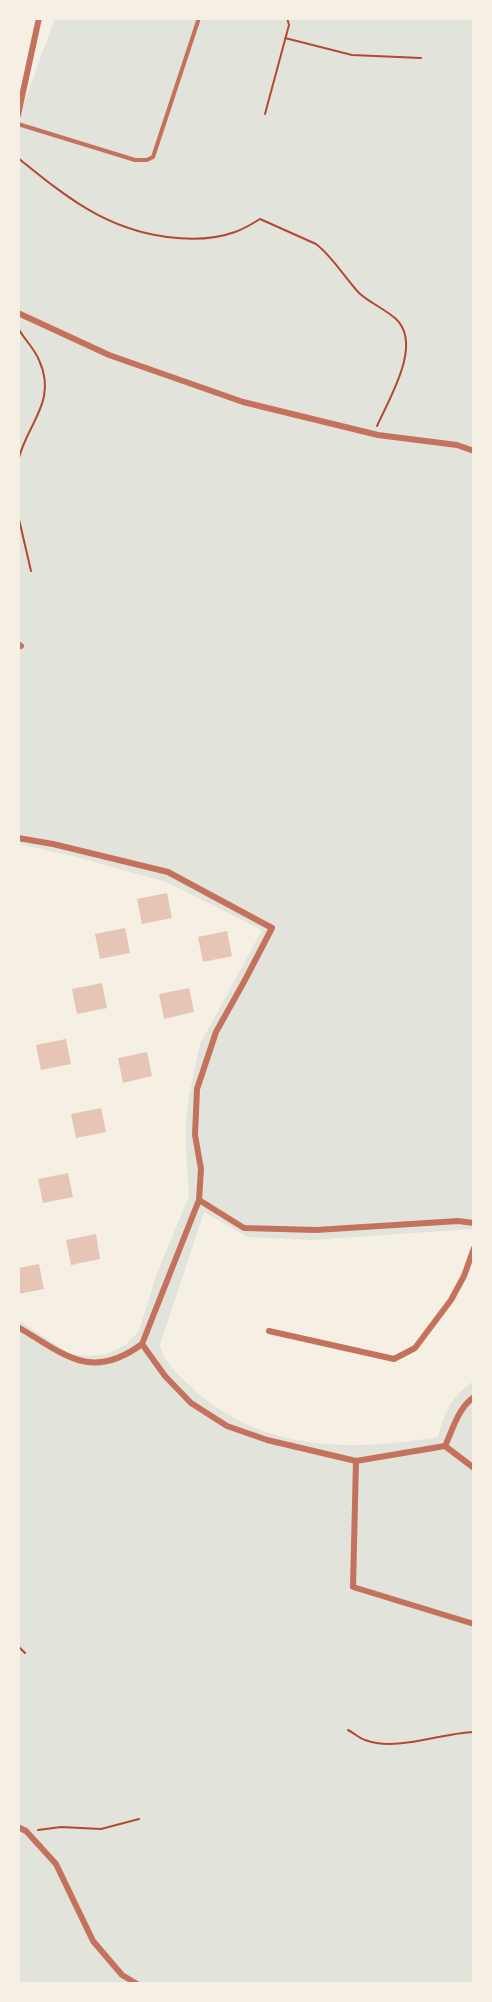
<!DOCTYPE html>
<html>
<head>
<meta charset="utf-8">
<style>
  body { margin:0 }
  #map { position:relative; width:492px; height:2002px; overflow:hidden; background:#f6efe4; font-family:Literata,serif }
  canvas { display:block }
  .frame { position:absolute; inset:0; border:20px solid #f6efe4; pointer-events:none }
</style>
</head>
<body>
<div id="map">
<canvas width="492" height="2002"></canvas>
<div class="frame"></div>
</div>
<script>
const g = document.querySelector('canvas').getContext('2d');
g.lineJoin = 'round';
function paint(path, color) {
  g.fillStyle = color;
  g.fill(path, 'evenodd');
}
function strokePath(path, color, width, dash) {
  g.strokeStyle = color;
  g.lineWidth = width;
  g.lineCap = dash ? 'butt' : 'round';
  g.setLineDash(dash || []);
  g.stroke(path);
}
const green = new Path2D(`
  M 55,18 L 474,18 L 474,1229 L 311,1240 L 248,1237 L 204,1212 L 160,1345 C 162,1360 178,1374 189,1385 C 259,1452 349,1452 438,1437 C 443,1414 453,1394 474,1381 L 474,1984 L 18,1984 L 18,1320 L 70,1354 L 88,1356 L 107,1354 L 125,1345 L 139,1331 L 157,1273 L 189,1196 L 186,1147 L 186,1123 L 189,1096 L 200,1044 L 262,930 L 166,882 L 76,857 L 18,844 L 18,119 Z`);
const building = new Path2D(`
  M 167,893 L 172,918 L 142,924 L 137,899 Z
  M 125,928 L 130,953 L 100,959 L 95,934 Z
  M 227,931 L 232,956 L 203,962 L 198,937 Z
  M 102,983 L 107,1008 L 77,1014 L 72,989 Z
  M 189,988 L 194,1012 L 164,1019 L 159,994 Z
  M 66,1039 L 71,1064 L 41,1070 L 36,1045 Z
  M 147,1052 L 152,1076 L 123,1083 L 118,1058 Z
  M 101,1108 L 106,1132 L 76,1138 L 71,1114 Z
  M 68,1173 L 73,1197 L 43,1203 L 38,1179 Z
  M 96,1234 L 100,1259 L 71,1265 L 66,1240 Z
  M 39,1264 L 44,1289 L 18,1294 L 18,1268 Z`);
const path = new Path2D(`
  M 285,38 L 352,55 L 421,58
  M 265,114 L 289,25 L 287,18
  M 18,158 C 65,196 105,229 167,237 C 190,240 213,240 235,232 C 244,229 252,224 260,219 L 316,244 C 333,257 344,277 359,293 C 370,303 385,309 396,319 C 423,344 389,399 377,426
  M 18,328 C 24,339 34,348 39,360 C 58,402 27,423 18,461
  M 18,515 L 31,571
  M 18,1646 L 25,1653
  M 348,1730 C 354,1733 359,1738 365,1740 C 397,1752 440,1733 474,1732
  M 38,1830 L 61,1827 L 101,1829 L 139,1819`);
const service = new Path2D(`
  M 18,124 L 135,160 L 147,160 L 153,157 L 199,18`);
const minor = new Path2D(`
  M 18,115 L 39,18
  M 18,313 L 109,355 L 243,402 L 378,435 L 457,445 L 474,451
  M 18,644 L 21,646
  M 18,838 L 53,844 L 168,872 L 272,928 L 245,980 L 216,1032 L 197,1089 L 195,1135 L 201,1169 L 199,1200 L 142,1344 C 91,1382 64,1354 18,1327
  M 199,1200 L 244,1228 L 316,1230 L 458,1221 L 474,1223
  M 269,1331 L 394,1359 L 415,1348 L 451,1300 L 464,1276 L 474,1248
  M 142,1344 L 165,1376 L 191,1403 L 227,1426 L 267,1440 L 356,1461 L 445,1446 L 474,1468
  M 445,1446 C 453,1429 458,1408 474,1397
  M 356,1461 L 353,1587 L 474,1624
  M 18,1827 L 26,1831 L 56,1864 L 93,1941 L 122,1975 L 137,1984`);
paint(green, '#e2e4dc');
paint(building, '#e6c5b7');
strokePath(path, '#b5482f', 2);
strokePath(service, '#c5725c', 4);
strokePath(minor, '#c5725c', 6);
</script>
</body>
</html>
